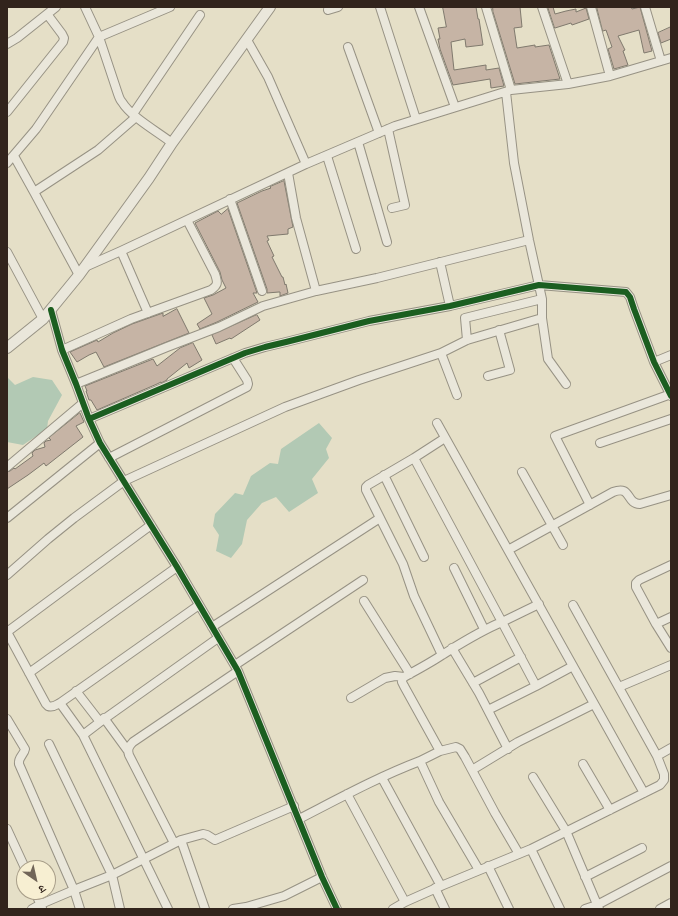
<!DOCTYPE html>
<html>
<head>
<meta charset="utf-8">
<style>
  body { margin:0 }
  #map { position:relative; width:678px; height:916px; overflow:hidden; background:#e5dfc7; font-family:"EB Garamond","Noto Serif Devanagari",serif }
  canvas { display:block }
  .frame { position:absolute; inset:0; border:8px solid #32241c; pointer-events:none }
  .north { position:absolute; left:16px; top:860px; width:40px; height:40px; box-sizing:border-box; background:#f7efd2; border:1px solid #a89e89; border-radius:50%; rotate:146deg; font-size:11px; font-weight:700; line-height:16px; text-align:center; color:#32241c }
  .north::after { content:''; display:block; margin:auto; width:14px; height:18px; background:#716558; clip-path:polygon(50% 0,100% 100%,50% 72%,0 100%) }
</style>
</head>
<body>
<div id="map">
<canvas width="678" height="916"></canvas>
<div class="frame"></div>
<div class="north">उ</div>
</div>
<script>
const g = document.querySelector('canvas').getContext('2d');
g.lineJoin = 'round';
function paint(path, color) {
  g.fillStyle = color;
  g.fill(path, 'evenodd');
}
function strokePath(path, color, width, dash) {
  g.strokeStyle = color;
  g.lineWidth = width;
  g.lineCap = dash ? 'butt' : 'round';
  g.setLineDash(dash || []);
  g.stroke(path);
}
const water = new Path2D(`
  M 7,377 L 15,385 L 33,377 L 52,380 L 62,395 L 48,421 L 47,429 L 23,445 L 7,442 Z
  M 319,423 L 332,438 L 326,449 L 329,458 L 312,479 L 318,493 L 289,512 L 276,497 L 262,503 L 247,520 L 242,544 L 231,558 L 216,551 L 219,535 L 213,526 L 215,514 L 235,493 L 243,495 L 251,476 L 270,463 L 278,464 L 281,449 Z`);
const building = new Path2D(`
  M 443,7 L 476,7 L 478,19 L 479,19 L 483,45 L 466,47 L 465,39 L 451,42 L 454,70 L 486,65 L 486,70 L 499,68 L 504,86 L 491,88 L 490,79 L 453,85 L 440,49 L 438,39 L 440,39 L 438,28 L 446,27 Z
  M 493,7 L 520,7 L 522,27 L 514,28 L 517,48 L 535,45 L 535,47 L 549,45 L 560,79 L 515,84 L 493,12 Z
  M 548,7 L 553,7 L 555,14 L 566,11 L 576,9 L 576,12 L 586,8 L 589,19 L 572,25 L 571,23 L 555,28 Z
  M 597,7 L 631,7 L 632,9 L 640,7 L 652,51 L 644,53 L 639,30 L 618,36 L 625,50 L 623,51 L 628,65 L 614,69 L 608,49 L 612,47 L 606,30 L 603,31 Z
  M 671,27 L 671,39 L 661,43 L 658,33 Z
  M 284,181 L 293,227 L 288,229 L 288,234 L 267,236 L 269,240 L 267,241 L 274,256 L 272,257 L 282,277 L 283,277 L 285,285 L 286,284 L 288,293 L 280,296 L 280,292 L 279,292 L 267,293 L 267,289 L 237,203 L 262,191 L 271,188 L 270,187 Z
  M 228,209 L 257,293 L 253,293 L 258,302 L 217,322 L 200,329 L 197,324 L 212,314 L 204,298 L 213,295 L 226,288 L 222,280 L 220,272 L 195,223 L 218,211 L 221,214 Z
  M 177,309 L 189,333 L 104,367 L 96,352 L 89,355 L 77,362 L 70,352 L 97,340 L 98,342 L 113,333 L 132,324 L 163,313 L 163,316 Z
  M 257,315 L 260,320 L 231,339 L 230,338 L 216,344 L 212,335 Z
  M 193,343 L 202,360 L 189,368 L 187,363 L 167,379 L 167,380 L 161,383 L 161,382 L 157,384 L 97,410 L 91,400 L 89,400 L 86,391 L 87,391 L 85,386 L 153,359 L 157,366 L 180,348 Z
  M 80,413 L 84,422 L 76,426 L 83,437 L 46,466 L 44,463 L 28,475 L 7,489 L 7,472 L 10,471 L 14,468 L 15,469 L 33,456 L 32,453 L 35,450 L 45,447 L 44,443 L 46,441 L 51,440 L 49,438 Z`);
const minor = new Path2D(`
  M 85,7 L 99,37 L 118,94 C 119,97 120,100 122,102 C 131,117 158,132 172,143
  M 380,7 L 416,119
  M 419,7 L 455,107
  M 486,7 L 511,90
  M 542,7 L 568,84
  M 591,7 L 610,76
  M 645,7 L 661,61
  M 328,10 L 338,7
  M 247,40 L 268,77 L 306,164
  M 7,44 L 17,38 L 56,7
  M 348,47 L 379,133
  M 506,92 L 514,163 L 529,240 L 542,299 L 542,318 L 548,359 L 566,384
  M 7,112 L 63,42 L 64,38 L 62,34 L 47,14
  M 133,114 L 200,15
  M 388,129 L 405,205 L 392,208
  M 358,142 L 387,242
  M 14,156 L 34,192 L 79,275
  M 327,156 L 356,249
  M 7,163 L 36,129 L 99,37 L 170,7
  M 288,173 L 296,218 L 316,291
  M 34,192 L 98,150 L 136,117
  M 230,199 L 262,291
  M 121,251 L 148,313
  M 7,252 L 43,319
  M 440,262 L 450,306
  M 85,267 L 121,251 L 306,164 L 395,126 L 511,90 L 568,84 L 610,76 L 671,58
  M 51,310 L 62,350 L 76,384 L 89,419 L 100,443 L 177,567 L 238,671 L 322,877 L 337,909
  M 467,340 L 465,318 L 542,299
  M 62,350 L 131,319 L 211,290 C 218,285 218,283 215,274 L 187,220
  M 441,353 L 457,395
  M 654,362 L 671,355
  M 488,376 L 510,370 L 499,330
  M 76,384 L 167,347 L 219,327 L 263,306 L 316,291 L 377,278 L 529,240
  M 89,419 L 245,353 L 265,347 L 286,342 L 369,321 L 450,306 L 539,285 L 626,292 L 630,297 L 634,309 L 654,362 L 671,396
  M 437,423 L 644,793
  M 600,443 L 671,419
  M 109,458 L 247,387 L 248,384 L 247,380 L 233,358
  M 414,458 L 445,438
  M 7,467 L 83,403
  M 522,472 L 563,545
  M 384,475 L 424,557
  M 590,505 L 555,436 L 671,394
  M 7,518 L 100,443
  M 508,550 L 613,492 C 632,485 625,503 640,504 L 671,495
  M 454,568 L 484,629
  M 7,575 L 48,539 L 74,518 L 124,481 L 285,407 L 359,380 L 441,353 L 467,340 L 542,318
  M 364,601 L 410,674
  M 671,617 L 656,624 L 671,648
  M 656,624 L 636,587 L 636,583 L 639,580 L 671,565
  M 212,627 L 380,518
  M 7,632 L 46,704 L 48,706 C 53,708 56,705 60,703 L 199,605
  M 7,632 L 151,525
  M 452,648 L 479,693 L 508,749
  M 442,655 L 414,596 L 403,564 L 366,490 L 366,487 L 368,485 L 414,458 L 502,622 L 539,604
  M 235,665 L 363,580
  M 29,673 L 177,567
  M 473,683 L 521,657
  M 619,687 L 671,665
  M 76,691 L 100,722
  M 351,698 L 385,678 L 395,676 L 404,677
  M 60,703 L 83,735
  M 488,710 L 536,686 L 573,666
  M 104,718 L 128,751
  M 7,719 L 25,749 C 24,755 18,757 19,764 L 74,890 L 80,909
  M 49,744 L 112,875 L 120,909
  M 440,751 L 456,747 L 460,749 L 465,757 L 495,813 L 519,854
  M 657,756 L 671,748
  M 420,761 L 440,751 L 404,686 L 402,682 L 402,679 L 404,677 C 417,670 430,663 442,655 C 463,642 480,631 502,622 L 536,686
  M 583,764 L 610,810
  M 472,770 L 518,742 L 594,704
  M 533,777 L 566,831 L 599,909
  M 382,778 L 441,886
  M 347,794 L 405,902
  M 299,819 C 338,799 378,777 420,761 L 439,802 L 479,870
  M 7,829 L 25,868
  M 181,840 L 205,909
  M 174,843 L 129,755 C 127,749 129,746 133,742 L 238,671
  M 531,849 L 560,909
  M 488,866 L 509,909
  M 585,877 L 642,848
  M 435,888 L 445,909
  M 35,892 L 42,908
  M 32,909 L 41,904 L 74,890 L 112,875 L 181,840 L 203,834 L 207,835 L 215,840 L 294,806
  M 168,909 L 83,735 L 100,722 L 218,638
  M 233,909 L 246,907 L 284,896 L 322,877
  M 393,909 L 405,902 L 441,886 L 531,849 L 660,785 L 664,780 L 664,774 L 657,756 L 573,605
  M 585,909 L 597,905 L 671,866
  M 660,909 L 671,903`);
const tertiary = new Path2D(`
  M 7,348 L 43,319 L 79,275 L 149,178 L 172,143 L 270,7`);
const cycleway = new Path2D(`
  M 51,310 L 62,350 L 76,384 L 89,419 L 100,443 L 177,567 L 238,671 L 322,877 L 337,909
  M 89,419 L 245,353 L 265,347 L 286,342 L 369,321 L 450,306 L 539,285 L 626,292 L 630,297 L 634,309 L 654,362 L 671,396`);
paint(water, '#b2c9b4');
paint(building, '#c6b4a5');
strokePath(building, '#7f796d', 1);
strokePath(minor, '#979284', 10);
strokePath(tertiary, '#979284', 12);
strokePath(minor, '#eae7db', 8);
strokePath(tertiary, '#eae7db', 10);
strokePath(cycleway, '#1b5e20', 6);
</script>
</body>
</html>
